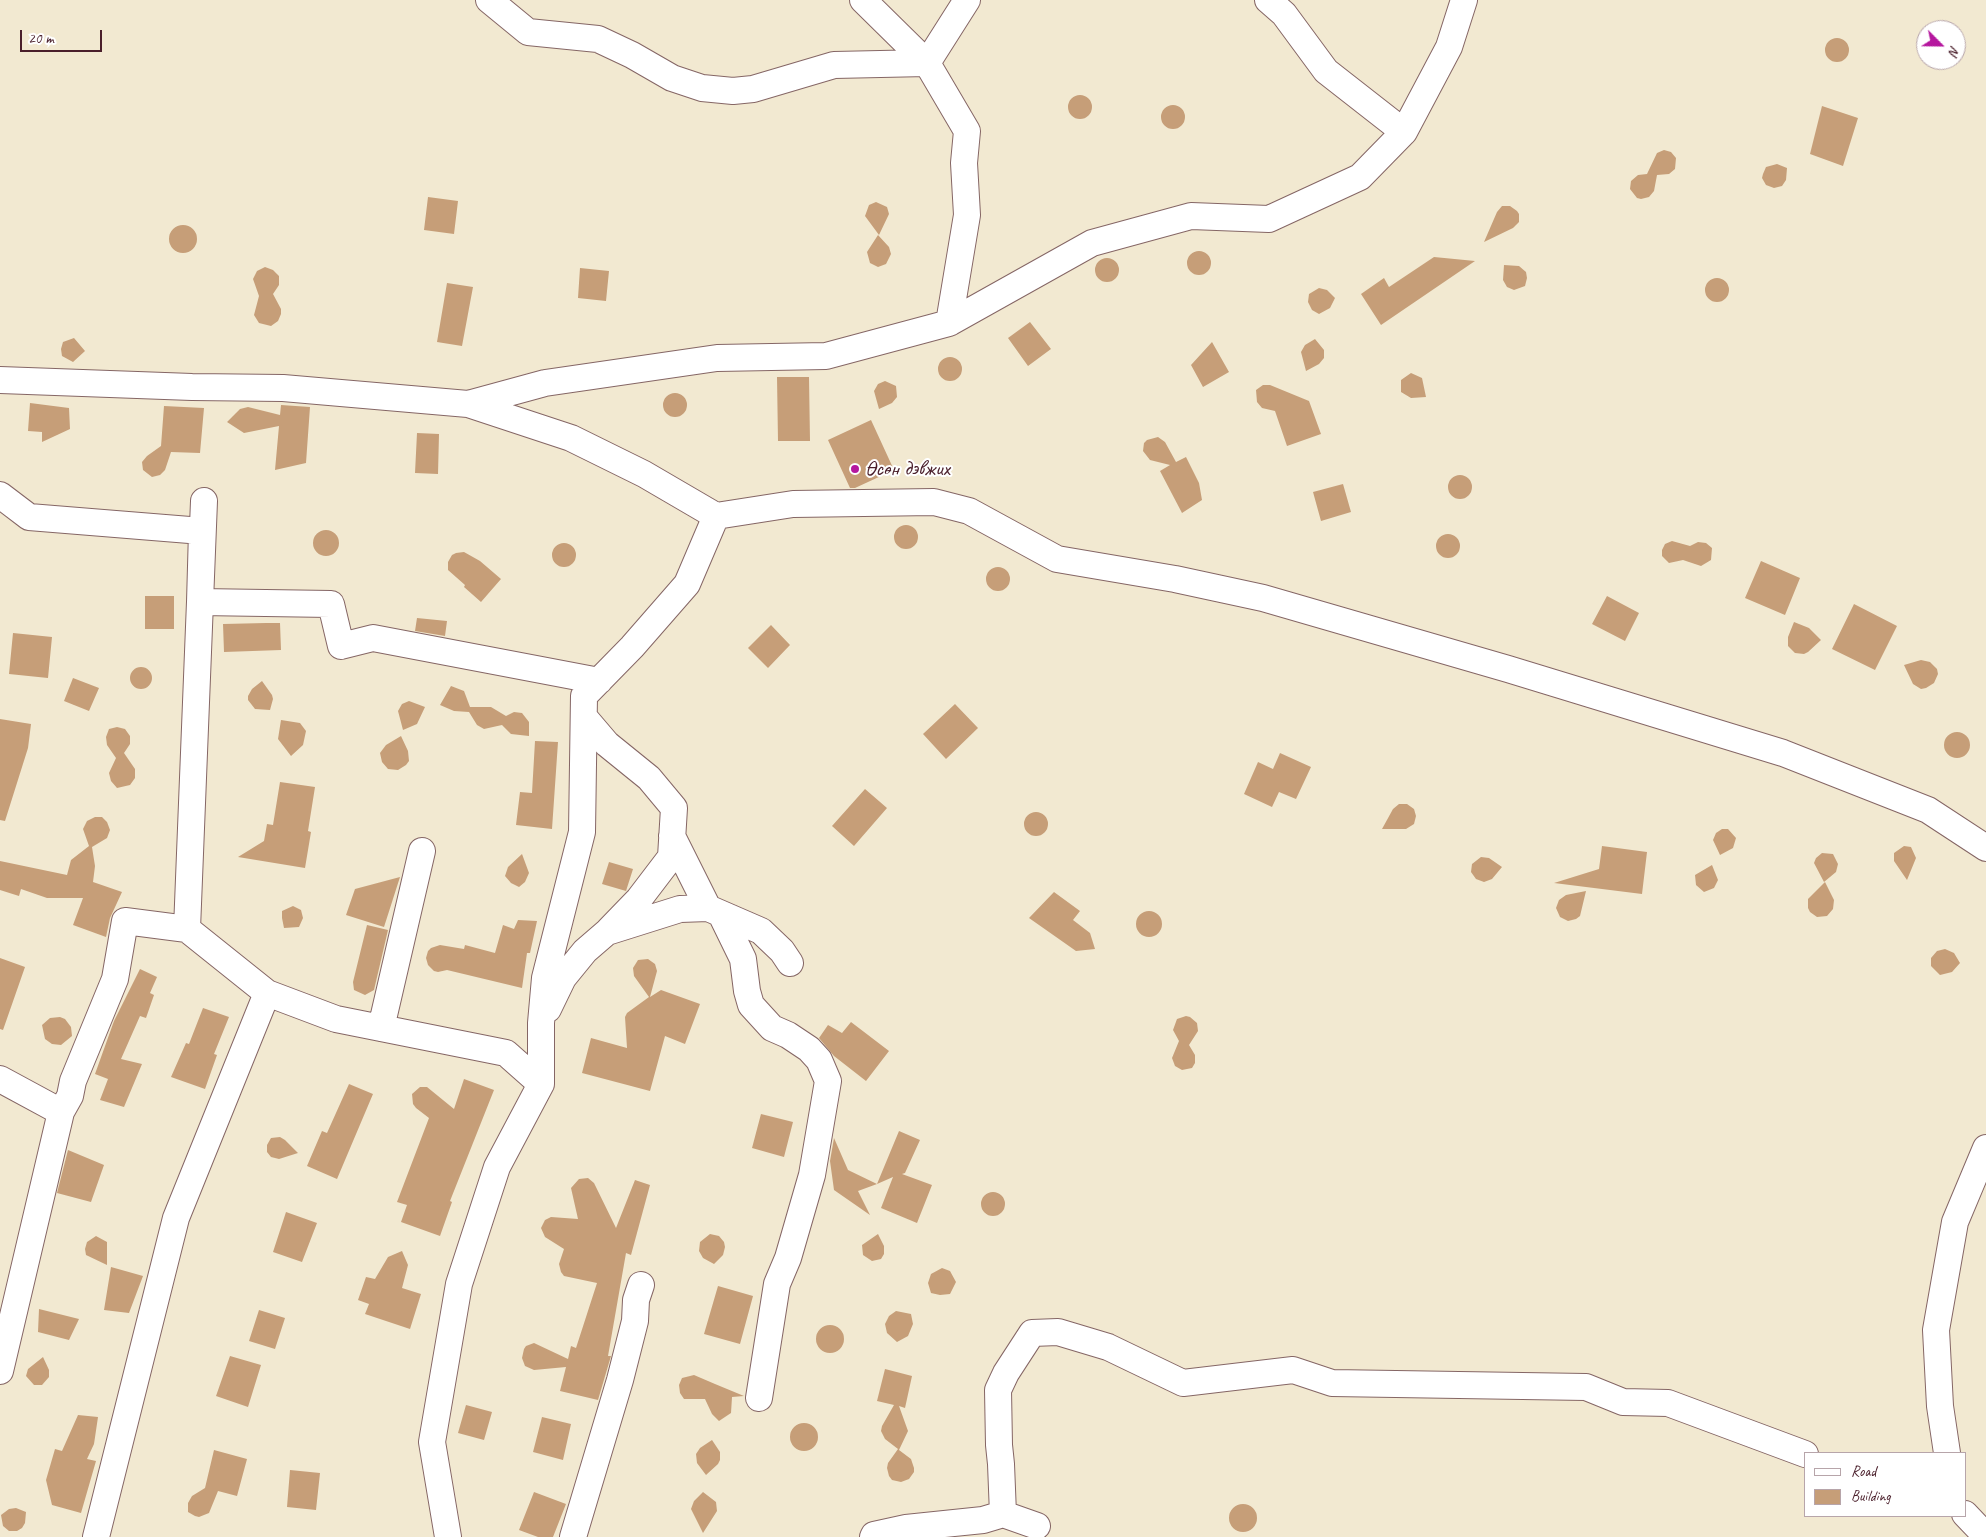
<!DOCTYPE html>
<html>
<head>
<meta charset="utf-8">
<style>
  body { margin:0 }
  #map { position:relative; width:1986px; height:1537px; overflow:hidden; background:#f2e9d1; font-family:Caveat,sans-serif }
  canvas { display:block }
  .legend { position:absolute; left:1804px; top:1452px; width:162px; height:65px; box-sizing:border-box; background:#fff; border:1px solid #b7a5aa; margin:0; padding:6px 9px; list-style:none; font-size:15px; color:#4a1f2b }
  .legend li { display:flex; align-items:center; gap:10px; height:25px }
  .legend b { width:25px; border:1px solid #b7a5aa }
  .north { position:absolute; left:1916px; top:20px; width:50px; height:50px; box-sizing:border-box; background:#fff; border:1px solid #b7a5aa; border-radius:50%; rotate:113deg; font-size:14px; font-weight:700; line-height:20px; text-align:center; color:#4a1f2b }
  .north::after { content:''; display:block; margin:auto; width:18px; height:22px; background:#b5179e; clip-path:polygon(50% 0,100% 100%,50% 72%,0 100%) }
  .scale { position:absolute; left:20px; top:30px; width:82px; height:22px; box-sizing:border-box; border:2px solid #4a1f2b; border-top:0; padding-left:6px; font-size:15px; line-height:18px; white-space:nowrap; color:#4a1f2b; -webkit-text-stroke:4px #fff; paint-order:stroke }
</style>
</head>
<body>
<div id="map">
<canvas width="1986" height="1537"></canvas>
<ul class="legend">
<li><b style="height:6px;background:#fff"></b>Road</li>
<li><b style="height:14px;background:#c69e78"></b>Building</li>
</ul>
<div class="north">N</div>
<div class="scale">20 m</div>
</div>
<script>
const g = document.querySelector('canvas').getContext('2d');
g.lineJoin = 'round';
function paint(path, color) {
  g.fillStyle = color;
  g.fill(path, 'evenodd');
}
function strokePath(path, color, width, dash) {
  g.strokeStyle = color;
  g.lineWidth = width;
  g.lineCap = dash ? 'butt' : 'round';
  g.setLineDash(dash || []);
  g.stroke(path);
}
function drawText(font, color, halo, rows, align = 'center') {
  g.font = font + ' Caveat,sans-serif';
  g.lineWidth = 4;
  g.setLineDash([]);
  g.textBaseline = 'middle';
  g.strokeStyle = halo;
  g.fillStyle = color;
  for (const [text, x, y, turn = 0] of rows) {
    g.save();
    g.translate(x, y);
    g.rotate((+turn || 0) * Math.PI / 180);
    g.textAlign = isNaN(turn) ? turn : align;
    if (halo) g.strokeText(text, 0, 0);
    g.fillText(text, 0, 0);
    g.restore();
  }
}
const building = new Path2D(`
  M1825 50a12 12 0 1 1 24 0a12 12 0 1 1-24 0Z
  M1068 107a12 12 0 1 1 24 0a12 12 0 1 1-24 0Z
  M1161 117a12 12 0 1 1 24 0a12 12 0 1 1-24 0Z
  M 1822,106 L 1858,118 L 1843,166 L 1810,154 Z
  M 1664,150 L 1671,152 L 1676,158 L 1675,169 L 1669,174 L 1657,175 L 1654,191 L 1649,197 L 1641,199 L 1637,198 L 1630,189 L 1631,181 L 1638,175 L 1647,174 L 1657,153 Z
  M 1777,164 L 1787,168 L 1786,180 L 1782,186 L 1774,188 L 1766,185 L 1762,178 L 1763,174 L 1766,167 Z
  M 428,197 L 458,201 L 454,234 L 424,230 Z
  M 876,202 L 887,207 L 889,214 L 879,235 L 865,216 L 869,205 Z
  M 1502,206 L 1510,206 L 1517,211 L 1519,214 L 1519,222 L 1513,228 L 1484,242 L 1497,212 Z
  M169 239a14 14 0 1 1 28 0a14 14 0 1 1-28 0Z
  M 878,235 L 889,247 L 891,254 L 886,264 L 878,267 L 870,263 L 867,252 Z
  M1187 263a12 12 0 1 1 24 0a12 12 0 1 1-24 0Z
  M 1434,257 L 1475,261 L 1381,325 L 1361,294 L 1384,278 L 1389,287 Z
  M1095 270a12 12 0 1 1 24 0a12 12 0 1 1-24 0Z
  M 1504,265 L 1519,266 L 1526,272 L 1527,278 L 1525,286 L 1514,290 L 1507,287 L 1503,280 Z
  M 265,267 L 273,270 L 279,276 L 279,285 L 273,294 L 281,309 L 281,314 L 278,321 L 271,326 L 259,323 L 254,315 L 259,296 L 253,279 L 257,271 Z
  M 580,268 L 609,271 L 606,301 L 578,298 Z
  M1705 290a12 12 0 1 1 24 0a12 12 0 1 1-24 0Z
  M 447,283 L 473,287 L 462,346 L 437,342 Z
  M 1319,288 L 1327,290 L 1335,298 L 1330,308 L 1319,314 L 1312,310 L 1308,302 L 1309,294 Z
  M 1030,322 L 1051,349 L 1028,366 L 1008,338 Z
  M 74,338 L 85,351 L 73,362 L 62,356 L 61,349 L 63,342 Z
  M 1315,339 L 1324,350 L 1324,358 L 1319,364 L 1306,371 L 1301,352 L 1305,345 Z
  M 1212,342 L 1229,372 L 1203,387 L 1191,365 Z
  M938 369a12 12 0 1 1 24 0a12 12 0 1 1-24 0Z
  M 1411,373 L 1422,378 L 1426,397 L 1411,398 L 1401,392 L 1401,380 Z
  M 777,377 L 809,377 L 810,441 L 778,441 Z
  M 885,381 L 896,386 L 897,397 L 892,403 L 879,409 L 874,391 L 878,384 Z
  M 1263,385 L 1270,385 L 1309,401 L 1321,434 L 1287,446 L 1275,411 L 1262,408 L 1257,402 L 1256,390 Z
  M663 405a12 12 0 1 1 24 0a12 12 0 1 1-24 0Z
  M 30,403 L 69,408 L 70,429 L 42,442 L 42,432 L 28,431 Z
  M 281,405 L 310,407 L 306,463 L 275,470 L 279,426 L 244,433 L 227,422 L 240,409 L 248,407 L 280,415 Z
  M 164,406 L 204,408 L 200,453 L 171,452 L 165,470 L 160,475 L 152,477 L 143,470 L 142,462 L 147,456 L 161,446 Z
  M 871,420 L 894,470 L 855,488 L 850,488 L 828,440 Z
  M 417,433 L 439,434 L 438,474 L 415,473 Z
  M 1158,437 L 1165,442 L 1176,462 L 1186,457 L 1199,483 L 1202,500 L 1182,513 L 1160,471 L 1170,465 L 1150,460 L 1143,451 L 1144,443 L 1147,440 Z
  M1448 487a12 12 0 1 1 24 0a12 12 0 1 1-24 0Z
  M 1343,484 L 1351,512 L 1321,521 L 1313,492 Z
  M894 537a12 12 0 1 1 24 0a12 12 0 1 1-24 0Z
  M313 543a13 13 0 1 1 26 0a13 13 0 1 1-26 0Z
  M1436 546a12 12 0 1 1 24 0a12 12 0 1 1-24 0Z
  M 1672,541 L 1690,546 L 1698,542 L 1706,543 L 1712,548 L 1711,560 L 1701,566 L 1683,560 L 1669,563 L 1662,556 L 1662,550 L 1665,544 Z
  M552 555a12 12 0 1 1 24 0a12 12 0 1 1-24 0Z
  M 464,552 L 480,561 L 501,579 L 481,602 L 464,587 L 465,585 L 448,570 L 448,562 L 452,555 L 456,553 Z
  M 1761,561 L 1800,578 L 1785,615 L 1745,598 Z
  M986 579a12 12 0 1 1 24 0a12 12 0 1 1-24 0Z
  M 145,596 L 174,596 L 174,629 L 145,629 Z
  M 1607,596 L 1639,613 L 1625,641 L 1592,624 Z
  M 1854,604 L 1897,626 L 1875,670 L 1832,649 Z
  M 417,618 L 447,621 L 445,636 L 415,631 Z
  M 1794,622 L 1809,628 L 1821,640 L 1808,652 L 1804,654 L 1795,653 L 1788,646 L 1788,637 Z
  M 266,623 L 280,623 L 281,650 L 224,652 L 223,624 Z
  M 771,625 L 790,645 L 768,668 L 748,648 Z
  M 13,633 L 52,637 L 48,678 L 9,674 Z
  M 1921,660 L 1930,662 L 1937,669 L 1938,674 L 1934,683 L 1926,688 L 1921,689 L 1913,684 L 1904,665 Z
  M130 678a11 11 0 1 1 22 0a11 11 0 1 1-22 0Z
  M 73,678 L 99,688 L 89,711 L 64,701 Z
  M 262,681 L 272,695 L 273,699 L 270,710 L 255,709 L 248,700 L 248,696 L 252,689 Z
  M 451,686 L 464,691 L 470,707 L 491,707 L 506,716 L 514,712 L 522,713 L 529,722 L 529,736 L 511,734 L 502,725 L 484,729 L 477,725 L 469,712 L 454,711 L 440,705 Z
  M 409,701 L 425,707 L 417,724 L 403,730 L 398,711 L 402,704 Z
  M 955,704 L 978,728 L 946,759 L 923,734 Z
  M 0,719 L 31,724 L 28,748 L 5,821 L 0,820 Z
  M 281,720 L 300,723 L 306,731 L 303,745 L 291,756 L 278,739 Z
  M 117,727 L 125,729 L 130,736 L 130,744 L 124,753 L 135,769 L 135,778 L 130,785 L 117,788 L 111,781 L 109,773 L 116,758 L 107,745 L 106,737 L 109,729 Z
  M1944 745a13 13 0 1 1 26 0a13 13 0 1 1-26 0Z
  M 401,736 L 408,751 L 409,761 L 406,765 L 398,770 L 388,769 L 382,762 L 380,753 L 386,745 Z
  M 535,741 L 558,742 L 552,829 L 516,825 L 520,792 L 532,793 Z
  M 1280,753 L 1311,767 L 1296,799 L 1279,792 L 1272,807 L 1244,794 L 1258,762 L 1273,769 Z
  M 280,782 L 315,787 L 308,831 L 311,832 L 305,868 L 238,857 L 264,841 L 267,824 L 273,825 Z
  M 865,789 L 887,808 L 854,846 L 832,826 Z
  M 1399,804 L 1407,804 L 1414,809 L 1416,816 L 1414,824 L 1406,829 L 1382,829 L 1393,809 Z
  M1024 824a12 12 0 1 1 24 0a12 12 0 1 1-24 0Z
  M 95,817 L 102,817 L 107,822 L 110,830 L 107,838 L 92,847 L 95,866 L 93,882 L 122,892 L 110,918 L 106,937 L 73,925 L 83,898 L 47,898 L 21,889 L 19,896 L 0,890 L 0,861 L 67,875 L 71,860 L 89,846 L 83,829 L 87,821 Z
  M 1722,829 L 1728,829 L 1736,838 L 1733,848 L 1720,855 L 1713,840 L 1716,833 Z
  M 1602,846 L 1647,852 L 1642,894 L 1554,883 L 1599,869 Z
  M 1904,846 L 1911,847 L 1916,858 L 1907,880 L 1894,861 L 1894,853 Z
  M 1822,853 L 1833,854 L 1838,864 L 1836,872 L 1824,882 L 1814,863 L 1816,858 Z
  M 522,854 L 529,873 L 525,882 L 519,887 L 511,883 L 505,876 L 508,867 Z
  M 1481,857 L 1489,858 L 1502,867 L 1492,879 L 1484,882 L 1476,879 L 1471,872 L 1472,864 Z
  M 609,862 L 633,869 L 626,891 L 602,884 Z
  M 1712,865 L 1718,880 L 1714,888 L 1704,892 L 1696,885 L 1695,875 Z
  M 400,877 L 384,927 L 346,915 L 355,889 Z
  M 1825,882 L 1834,900 L 1833,909 L 1827,916 L 1817,917 L 1810,912 L 1808,908 L 1808,899 Z
  M 1586,891 L 1580,916 L 1576,919 L 1568,921 L 1560,917 L 1556,908 L 1559,900 L 1566,895 Z
  M 1054,892 L 1080,911 L 1073,920 L 1090,933 L 1095,949 L 1076,951 L 1029,918 Z
  M 293,906 L 301,910 L 303,918 L 299,927 L 284,928 L 282,918 L 282,911 Z
  M1136 924a13 13 0 1 1 26 0a13 13 0 1 1-26 0Z
  M 518,920 L 537,921 L 530,953 L 527,953 L 522,988 L 447,970 L 438,972 L 434,971 L 428,965 L 426,958 L 428,951 L 431,948 L 440,945 L 464,949 L 465,945 L 495,953 L 503,925 L 514,929 Z
  M 367,925 L 388,930 L 374,990 L 365,995 L 354,990 L 353,982 Z
  M 1945,949 L 1954,953 L 1960,963 L 1952,972 L 1940,975 L 1931,966 L 1931,958 L 1937,951 Z
  M 0,958 L 25,967 L 3,1030 L 0,1029 Z
  M 648,959 L 655,964 L 657,971 L 650,997 L 661,990 L 700,1004 L 685,1044 L 665,1036 L 650,1091 L 582,1073 L 591,1038 L 627,1048 L 625,1017 L 627,1013 L 649,997 L 634,976 L 633,968 L 638,960 Z
  M 140,969 L 157,977 L 150,993 L 154,995 L 146,1018 L 140,1016 L 121,1059 L 142,1064 L 124,1107 L 100,1100 L 108,1079 L 95,1074 L 114,1021 Z
  M 203,1008 L 229,1017 L 214,1054 L 217,1055 L 205,1089 L 171,1077 L 186,1043 L 189,1044 Z
  M 1186,1016 L 1190,1017 L 1197,1023 L 1198,1031 L 1189,1045 L 1195,1055 L 1195,1063 L 1192,1068 L 1182,1070 L 1175,1066 L 1172,1058 L 1179,1041 L 1173,1030 L 1177,1019 Z
  M 60,1017 L 65,1019 L 71,1027 L 72,1036 L 61,1045 L 52,1044 L 45,1039 L 42,1025 L 50,1018 Z
  M 851,1022 L 889,1051 L 866,1081 L 834,1056 L 819,1038 L 828,1025 L 842,1033 Z
  M 464,1079 L 494,1090 L 450,1201 L 452,1202 L 440,1236 L 401,1222 L 407,1205 L 397,1202 L 429,1118 L 416,1108 L 413,1104 L 412,1094 L 420,1087 L 427,1087 L 454,1109 Z
  M 349,1084 L 373,1094 L 337,1179 L 307,1166 L 322,1131 L 327,1133 Z
  M 761,1114 L 793,1122 L 784,1157 L 752,1148 Z
  M 899,1131 L 920,1140 L 905,1173 L 902,1174 L 932,1185 L 917,1223 L 881,1208 L 893,1177 L 877,1184 Z
  M 280,1137 L 285,1140 L 298,1153 L 279,1159 L 271,1157 L 267,1152 L 267,1145 L 271,1138 Z
  M 834,1138 L 848,1170 L 877,1184 L 858,1191 L 870,1215 L 834,1190 L 830,1161 Z
  M 68,1150 L 104,1165 L 91,1202 L 57,1193 Z
  M 588,1178 L 594,1183 L 616,1228 L 635,1180 L 650,1185 L 631,1255 L 626,1253 L 608,1356 L 611,1356 L 598,1400 L 560,1391 L 566,1367 L 534,1370 L 525,1366 L 522,1358 L 524,1349 L 526,1346 L 534,1343 L 568,1359 L 571,1346 L 576,1348 L 597,1283 L 564,1276 L 561,1272 L 559,1264 L 564,1249 L 545,1237 L 541,1228 L 545,1220 L 551,1217 L 578,1219 L 571,1188 L 579,1179 Z
  M981 1204a12 12 0 1 1 24 0a12 12 0 1 1-24 0Z
  M 286,1212 L 317,1223 L 302,1262 L 273,1252 Z
  M 710,1234 L 719,1236 L 724,1242 L 725,1247 L 723,1255 L 714,1264 L 703,1258 L 699,1251 L 700,1242 Z
  M 878,1234 L 884,1246 L 884,1254 L 881,1259 L 872,1261 L 863,1255 L 862,1245 Z
  M 96,1236 L 107,1242 L 107,1265 L 86,1255 L 85,1249 L 87,1242 Z
  M 402,1251 L 408,1265 L 402,1288 L 421,1294 L 410,1329 L 365,1314 L 369,1304 L 358,1300 L 366,1277 L 375,1279 L 388,1257 Z
  M 111,1267 L 143,1276 L 129,1313 L 104,1310 Z
  M 942,1268 L 950,1271 L 956,1282 L 950,1294 L 940,1295 L 931,1293 L 928,1283 L 931,1274 Z
  M 718,1286 L 753,1296 L 740,1344 L 704,1334 Z
  M 39,1309 L 79,1319 L 69,1340 L 38,1332 Z
  M 259,1310 L 285,1318 L 275,1349 L 249,1341 Z
  M 896,1311 L 911,1314 L 913,1324 L 908,1336 L 897,1342 L 887,1333 L 885,1324 L 889,1316 Z
  M816 1339a14 14 0 1 1 28 0a14 14 0 1 1-28 0Z
  M 230,1356 L 261,1365 L 248,1407 L 216,1396 Z
  M 43,1357 L 49,1370 L 49,1377 L 42,1385 L 34,1385 L 26,1376 L 28,1369 Z
  M 885,1369 L 912,1376 L 905,1408 L 899,1406 L 908,1431 L 899,1450 L 911,1459 L 914,1468 L 914,1472 L 909,1479 L 901,1482 L 892,1480 L 889,1476 L 887,1468 L 888,1463 L 898,1449 L 885,1439 L 881,1431 L 882,1426 L 894,1405 L 877,1401 Z
  M 694,1375 L 715,1384 L 744,1396 L 732,1397 L 731,1413 L 719,1421 L 712,1414 L 705,1399 L 684,1399 L 680,1393 L 679,1385 L 682,1378 Z
  M 466,1405 L 492,1412 L 484,1440 L 458,1433 Z
  M 78,1415 L 98,1417 L 94,1444 L 87,1459 L 96,1461 L 81,1513 L 52,1505 L 46,1480 L 55,1449 L 62,1451 Z
  M 542,1417 L 571,1424 L 563,1460 L 533,1452 Z
  M790 1437a14 14 0 1 1 28 0a14 14 0 1 1-28 0Z
  M 712,1440 L 720,1452 L 720,1460 L 718,1464 L 706,1475 L 697,1463 L 696,1454 L 700,1448 Z
  M 214,1450 L 247,1459 L 237,1496 L 218,1491 L 209,1513 L 199,1517 L 195,1516 L 188,1512 L 188,1503 L 192,1496 L 205,1488 Z
  M 290,1470 L 320,1473 L 316,1510 L 287,1507 Z
  M 534,1492 L 566,1504 L 553,1537 L 538,1537 L 519,1530 Z
  M 703,1492 L 716,1502 L 717,1511 L 703,1533 L 691,1509 L 694,1501 Z
  M1229 1518a14 14 0 1 1 28 0a14 14 0 1 1-28 0Z
  M 16,1508 L 26,1512 L 25,1523 L 22,1528 L 17,1531 L 9,1531 L 3,1526 L 1,1515 L 9,1509 Z`);
const street = new Path2D(`
  M 489,0 L 528,32 L 598,39 L 632,55 L 672,78 L 702,88 L 733,91 L 753,89 L 834,65 L 927,63 L 967,0
  M 1268,0 L 1284,14 L 1326,71 L 1404,132
  M 949,323 L 1092,243 L 1191,216 L 1269,219 L 1360,177 L 1404,132 L 1449,47 L 1464,0
  M 0,380 L 192,387 L 283,388 L 468,404 L 545,383 L 717,358 L 826,356 L 949,323 L 967,215 L 964,163 L 967,131 L 927,63 L 863,0
  M 468,404 L 571,438 L 644,474 L 716,516 L 793,504 L 934,502 L 969,511 L 1057,559 L 1175,579 L 1263,598 L 1508,669 L 1783,753 L 1928,810 L 1986,848
  M 0,495 L 29,517 L 202,531 L 200,602 L 331,604 L 341,646 L 373,638 L 599,681
  M 584,717 L 607,744 L 649,778 L 674,808 L 671,857 L 639,899 L 609,930
  M 672,836 L 708,908
  M 721,914 L 743,959 L 747,991 L 751,1005 L 772,1028 L 788,1035 L 809,1049 L 819,1060 L 828,1081 L 812,1175 L 788,1258 L 777,1284 L 759,1398
  M 187,929 L 204,501
  M 548,1009 L 563,978 L 585,951 L 607,932 L 680,909 L 708,908 L 761,931 L 782,951 L 790,963
  M 381,1028 L 422,851
  M 0,1079 L 61,1112 L 70,1096 L 73,1081 L 115,979 L 125,921 L 187,929 L 267,993 L 336,1019 L 506,1053 L 541,1084
  M 0,1371 L 61,1112
  M 1947,1453 L 1940,1406 L 1936,1330 L 1955,1222 L 1986,1148
  M 1003,1514 L 1001,1464 L 999,1445 L 998,1390 L 1006,1373 L 1032,1333 L 1058,1332 L 1108,1347 L 1183,1383 L 1293,1370 L 1332,1383 L 1586,1387 L 1623,1402 L 1668,1403 L 1805,1454
  M 1965,1514 L 1986,1536
  M 96,1537 L 176,1218 L 267,993
  M 448,1537 L 432,1442 L 459,1284 L 497,1167 L 541,1084 L 541,1023 L 545,978 L 582,832 L 584,696 L 632,647 L 687,584 L 716,516
  M 573,1537 L 620,1380 L 635,1321 L 636,1300 L 641,1285
  M 873,1537 L 874,1535 L 906,1528 L 983,1520 L 1003,1514 L 1037,1526`);
const markers = [
  [855,469,5,"#b5179e"]
];
const poiNames = [
  ["Өсөн дэвжих",865,469]
];
paint(building, '#c69e78');
strokePath(street, '#856665', 28);
strokePath(street, '#fff', 26);
for (const [x, y, r, color] of markers) {
  const dot = new Path2D();
  dot.arc(x, y, r, 0, 2 * Math.PI);
  g.fillStyle = color;
  g.fill(dot);
  strokePath(dot, '#fff', 2);
}
drawText('21px', '#4a1f2b', '#fff', poiNames, 'left');
</script>
</body>
</html>
